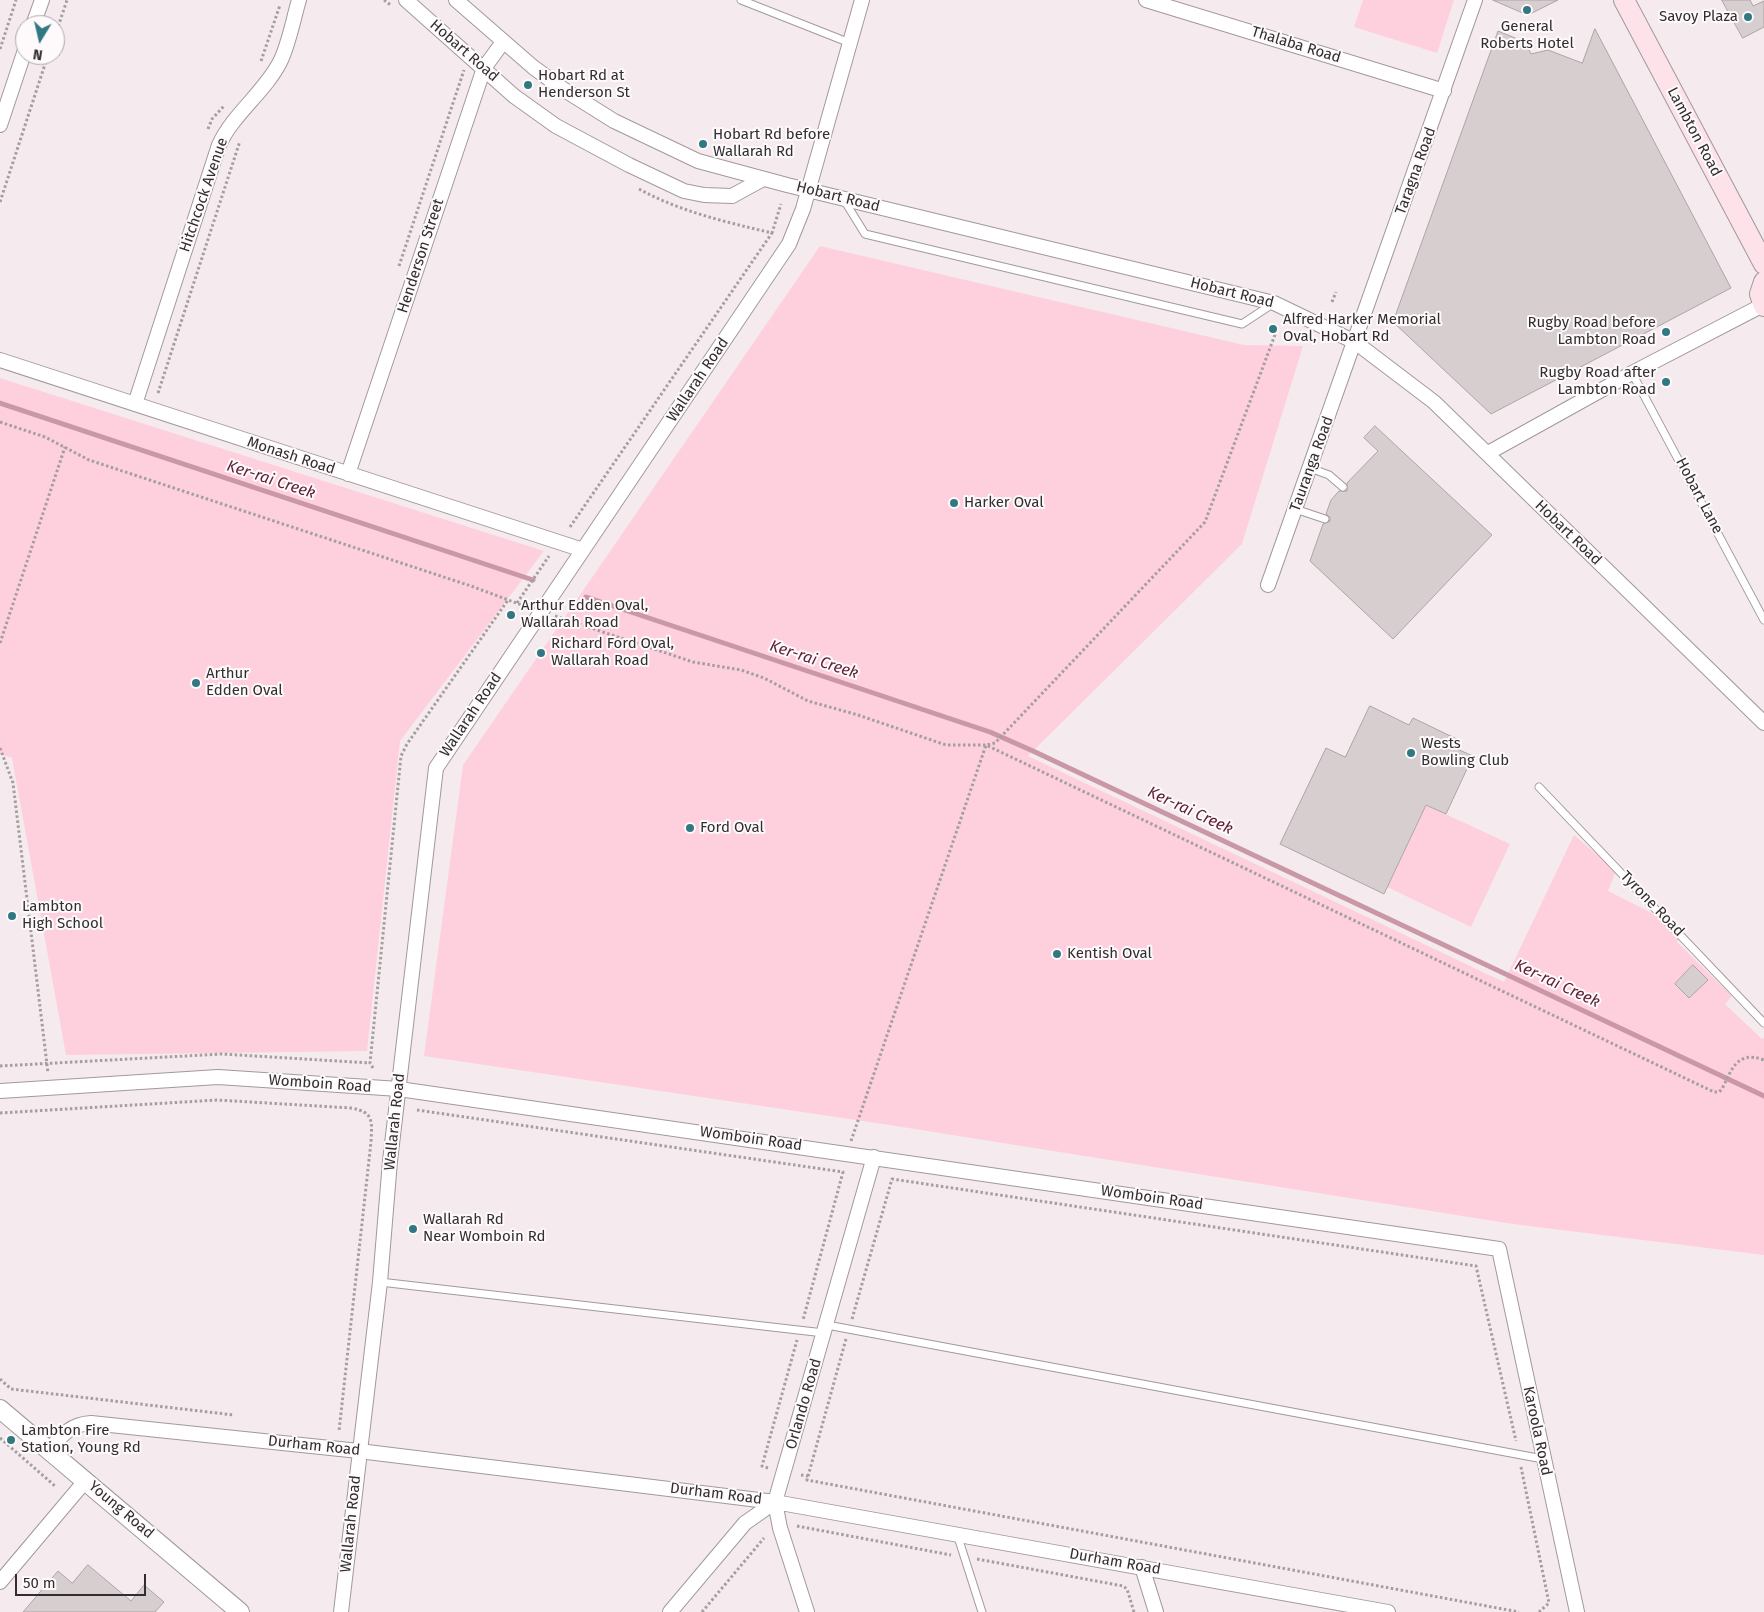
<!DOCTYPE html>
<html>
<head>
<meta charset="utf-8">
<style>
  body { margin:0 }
  #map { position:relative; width:1764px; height:1612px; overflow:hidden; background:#f5ebee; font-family:"Fira Sans",sans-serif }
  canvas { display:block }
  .north { position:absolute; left:15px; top:15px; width:50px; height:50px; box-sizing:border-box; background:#fefafb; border:1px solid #aca8a9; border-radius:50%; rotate:189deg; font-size:14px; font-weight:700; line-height:20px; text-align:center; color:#312e2f }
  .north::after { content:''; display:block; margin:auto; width:18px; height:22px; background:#317883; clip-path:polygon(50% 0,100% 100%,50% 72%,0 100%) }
  .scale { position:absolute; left:15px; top:1574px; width:131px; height:22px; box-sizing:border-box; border:2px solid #312e2f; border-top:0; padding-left:6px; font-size:15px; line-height:18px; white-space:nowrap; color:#312e2f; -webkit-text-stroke:4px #fefafb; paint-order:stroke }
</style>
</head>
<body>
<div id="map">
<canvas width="1764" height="1612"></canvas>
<div class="north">N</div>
<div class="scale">50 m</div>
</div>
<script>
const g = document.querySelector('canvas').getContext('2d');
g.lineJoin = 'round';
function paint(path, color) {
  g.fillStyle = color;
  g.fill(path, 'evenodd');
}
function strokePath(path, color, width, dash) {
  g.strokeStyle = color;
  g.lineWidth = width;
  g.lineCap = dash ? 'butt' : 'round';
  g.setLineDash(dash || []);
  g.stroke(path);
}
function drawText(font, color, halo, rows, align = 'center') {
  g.font = font + ' "Fira Sans",sans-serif';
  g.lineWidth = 4;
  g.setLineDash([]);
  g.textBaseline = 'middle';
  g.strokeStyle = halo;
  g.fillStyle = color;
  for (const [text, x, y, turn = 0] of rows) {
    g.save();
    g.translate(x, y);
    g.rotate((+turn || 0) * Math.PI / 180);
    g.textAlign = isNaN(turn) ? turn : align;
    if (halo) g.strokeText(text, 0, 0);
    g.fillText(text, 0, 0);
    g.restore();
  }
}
const green = new Path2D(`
  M 1363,0 L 1454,0 L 1437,53 L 1354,27 Z
  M 820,246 L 1244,345 L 1303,346 L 1242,544 L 1028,756 L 1504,982 L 1574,835 L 1616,871 L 1608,891 L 1674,924 L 1684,935 L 1677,942 L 1732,996 L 1725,1004 L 1762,1039 L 1764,1038 L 1764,1255 L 1513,1224 L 883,1124 L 424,1056 L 463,765 Z
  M 0,378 L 544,551 L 400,741 L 367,1051 L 66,1055 L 12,758 L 0,754 Z
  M 1426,805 L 1510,844 L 1471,927 L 1387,887 Z`);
const stream = new Path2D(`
  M 0,403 L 533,580
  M 586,597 L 990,732 L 1033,751 L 1764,1096`);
const building = new Path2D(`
  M 1493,0 L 1558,0 L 1528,15 Z
  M 1722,0 L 1750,0 L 1753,6 L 1764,1 L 1764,27 L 1743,38 Z
  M 1595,29 L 1731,288 L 1491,414 L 1393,322 L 1498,31 L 1525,42 L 1531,54 L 1548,50 L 1582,63 Z
  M 1375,426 L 1492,535 L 1393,639 L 1310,561 L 1323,524 L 1330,521 L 1330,517 L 1326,514 L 1331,500 L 1339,491 L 1347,491 L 1347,483 L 1378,451 L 1364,438 Z
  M 1370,706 L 1409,725 L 1413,718 L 1461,741 L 1457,749 L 1473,756 L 1446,814 L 1426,805 L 1384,894 L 1280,844 L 1326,748 L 1345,757 Z
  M 1693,965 L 1708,980 L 1689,998 L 1675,984 Z
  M 88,1565 L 131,1601 L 144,1585 L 164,1602 L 155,1612 L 23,1612 L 58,1571 L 72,1583 Z`);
const path = new Path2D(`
  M 384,0 L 392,6
  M 55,36 L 67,0
  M 0,49 L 16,0
  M 261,61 L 280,5
  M 208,129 L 212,119 L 224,106
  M 639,189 C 681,212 726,222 772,233 L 781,204
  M 0,202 L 48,55
  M 399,266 L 464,70
  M 1332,302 L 1336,292
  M 158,393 L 240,141
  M 0,422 L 45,437 L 89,460 L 471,586 L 527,607
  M 570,527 L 772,233
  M 517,603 L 549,556
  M 555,616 L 693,662 L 741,670 L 764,678 L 808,701 L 858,715 L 946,745 L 986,745 L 1714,1092 L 1719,1092 L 1722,1089 C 1732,1069 1737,1050 1764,1060
  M 0,643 L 65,447
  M 0,748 L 13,783 L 48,1073
  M 0,1066 L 222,1054 L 370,1063
  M 373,1068 L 370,1063 L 401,756 L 407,744 L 508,600
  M 417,1110 L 843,1172 L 803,1320
  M 0,1113 L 217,1100 L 351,1108 C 374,1112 372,1121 371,1142 L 339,1431
  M 851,1141 L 986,745 L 995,743 L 1205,522 L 1276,332
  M 852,1319 L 892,1179 L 1476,1266 L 1516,1441
  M 846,1339 L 807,1480 L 1519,1612
  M 0,1379 L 11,1389 L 234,1415
  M 0,1438 L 55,1486
  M 1521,1467 L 1549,1603 L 1539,1612
  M 768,1468 L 762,1466 L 797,1340
  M 801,1475 L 808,1476
  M 797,1526 L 951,1555
  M 977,1559 L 1123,1586 L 1127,1589 L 1134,1612
  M 702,1612 L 764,1538`);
const service = new Path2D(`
  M 741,0 L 850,43
  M 844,200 L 865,234 L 1242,324 L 1274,303
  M 1632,373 L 1764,620
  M 1310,468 L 1329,475 L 1343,487
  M 1295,509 L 1325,519
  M 1539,787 L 1764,1023
  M 380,1282 L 824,1333
  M 827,1325 L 1543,1459
  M 957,1534 L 982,1612`);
const minor = new Path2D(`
  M 406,0 L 514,96 L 556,126 L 629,165 L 684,191 L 704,195 L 732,196 L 763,179
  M 456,0 L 533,67 L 563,89 L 614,121 L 698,161 L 787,185 L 1274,303 L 1355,342 L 1434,402 L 1764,723
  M 1146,0 L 1444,91
  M 33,25 L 42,0
  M 0,125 L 25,50
  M 0,360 L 583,550
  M 135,404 L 219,145 C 233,114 264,93 280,62 C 289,44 293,20 299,0
  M 1488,453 L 1632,373 L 1763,305
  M 348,474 L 484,68 L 503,42
  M 1268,585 L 1475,0
  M 0,1091 L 218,1077 L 399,1089 L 1499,1249 L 1577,1612
  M 49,1450 C 62,1435 71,1424 91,1423 L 359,1451 L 775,1502 L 1388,1612
  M 775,1502 L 780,1528 L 807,1612
  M 1142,1567 L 1156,1612
  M 0,1582 L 86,1480
  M 341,1612 L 380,1282 L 390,1161 L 436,768 L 789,244 L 803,209 L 862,0
  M 670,1612 L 745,1523 L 775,1502 L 874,1157`);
const tertiary = new Path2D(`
  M 0,1409 L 240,1612`);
const secondary = new Path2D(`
  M 1624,0 L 1764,264
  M 1764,282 L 1760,294 L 1764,306`);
const markers = [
  [1527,10,5,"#317883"],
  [1748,17,5,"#317883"],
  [528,85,5,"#317883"],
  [703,144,5,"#317883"],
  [1273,329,5,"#317883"],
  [1666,332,5,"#317883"],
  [1666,382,5,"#317883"],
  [954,503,5,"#317883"],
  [511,615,5,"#317883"],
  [541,653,5,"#317883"],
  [196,683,5,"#317883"],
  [1411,753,5,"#317883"],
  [690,828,5,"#317883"],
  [12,916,5,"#317883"],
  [1057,954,5,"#317883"],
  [413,1229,5,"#317883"],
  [11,1440,5,"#317883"]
];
const poiNames = [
  ["Savoy Plaza",1738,17,"right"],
  ["General",1527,27,"center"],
  ["Roberts Hotel",1527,44,"center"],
  ["Hobart Rd at",538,76],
  ["Henderson St",538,93],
  ["Hobart Rd before",713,135],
  ["Wallarah Rd",713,152],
  ["Alfred Harker Memorial",1283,320],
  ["Oval, Hobart Rd",1283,337],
  ["Rugby Road before",1656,323,"right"],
  ["Lambton Road",1656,340,"right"],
  ["Rugby Road after",1656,373,"right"],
  ["Lambton Road",1656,390,"right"],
  ["Harker Oval",964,503],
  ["Arthur Edden Oval,",521,606],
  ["Wallarah Road",521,623],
  ["Richard Ford Oval,",551,644],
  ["Wallarah Road",551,661],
  ["Arthur",206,674],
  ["Edden Oval",206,691],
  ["Wests",1421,744],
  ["Bowling Club",1421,761],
  ["Ford Oval",700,828],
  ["Lambton",22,907],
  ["High School",22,924],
  ["Kentish Oval",1067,954],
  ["Wallarah Rd",423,1220],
  ["Near Womboin Rd",423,1237],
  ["Lambton Fire",21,1431],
  ["Station, Young Rd",21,1448]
];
const streetNames = [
  ["Thalaba Road",1296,45,17],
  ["Hobart Road",464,51,41],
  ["Lambton Road",1694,132,62],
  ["Taragna Road",1416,171,-70],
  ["Hitchcock Avenue",204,195,-71],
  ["Hobart Road",838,197,14],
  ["Henderson Street",421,256,-72],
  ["Hobart Road",1232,293,14],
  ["Wallarah Road",698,380,-56],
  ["Monash Road",291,456,18],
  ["Tauranga Road",1312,464,-70],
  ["Hobart Lane",1699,496,62],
  ["Hobart Road",1568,533,44],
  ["Wallarah Road",471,715,-56],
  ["Tyrone Road",1652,904,46],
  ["Womboin Road",320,1084,4],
  ["Wallarah Road",395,1122,-84],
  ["Womboin Road",751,1139,8],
  ["Womboin Road",1152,1198,8],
  ["Orlando Road",804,1404,-74],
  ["Karoola Road",1537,1431,78],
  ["Durham Road",314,1446,6],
  ["Durham Road",716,1494,7],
  ["Young Road",121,1510,40],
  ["Wallarah Road",351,1524,-84],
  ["Durham Road",1115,1562,10]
];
const waterNames = [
  ["Ker-rai Creek",271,480,18],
  ["Ker-rai Creek",814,660,18],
  ["Ker-rai Creek",1190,811,25],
  ["Ker-rai Creek",1557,984,25]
];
paint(green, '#fed0dd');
strokePath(stream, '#c997a5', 5);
paint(building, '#d7ced0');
strokePath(building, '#ada4a7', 1);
strokePath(service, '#a1999b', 9);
strokePath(minor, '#a1999b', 16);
strokePath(tertiary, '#a1999b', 20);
strokePath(secondary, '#a1999b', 22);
strokePath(path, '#a59ea0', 3, [2.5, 2.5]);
strokePath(service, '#fff', 7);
strokePath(minor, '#fff', 14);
strokePath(tertiary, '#fff', 18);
strokePath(secondary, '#fde2ea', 20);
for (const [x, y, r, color] of markers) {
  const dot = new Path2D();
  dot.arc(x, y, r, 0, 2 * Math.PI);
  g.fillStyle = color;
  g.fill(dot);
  strokePath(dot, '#fefafb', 2);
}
drawText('15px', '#312e2f', '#fefafb', poiNames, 'left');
drawText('15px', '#312e2f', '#fefafb', streetNames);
drawText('italic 16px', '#61233a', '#fefafb', waterNames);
</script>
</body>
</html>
